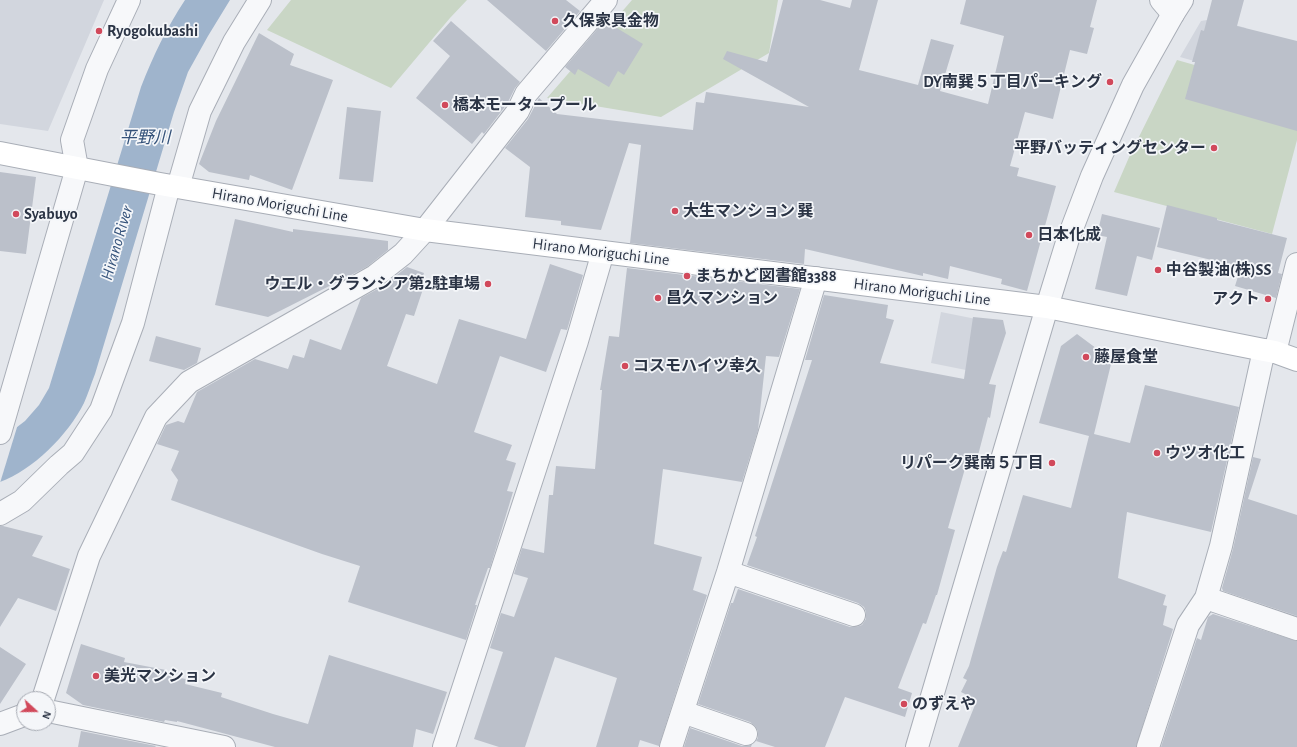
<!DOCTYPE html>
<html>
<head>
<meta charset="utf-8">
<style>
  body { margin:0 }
  #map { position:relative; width:1297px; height:747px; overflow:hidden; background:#e4e7ec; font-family:"Alegreya Sans",sans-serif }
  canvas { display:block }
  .north { position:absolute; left:16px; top:691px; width:40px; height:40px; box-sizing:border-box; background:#f4f6f9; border:1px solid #a4a8b1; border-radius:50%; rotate:111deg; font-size:11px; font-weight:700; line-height:16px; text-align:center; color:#2b3445 }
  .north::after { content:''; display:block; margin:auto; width:14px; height:18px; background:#d1495b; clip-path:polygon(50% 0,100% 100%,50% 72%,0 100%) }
</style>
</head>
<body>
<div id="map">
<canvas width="1297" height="747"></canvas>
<div class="north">N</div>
</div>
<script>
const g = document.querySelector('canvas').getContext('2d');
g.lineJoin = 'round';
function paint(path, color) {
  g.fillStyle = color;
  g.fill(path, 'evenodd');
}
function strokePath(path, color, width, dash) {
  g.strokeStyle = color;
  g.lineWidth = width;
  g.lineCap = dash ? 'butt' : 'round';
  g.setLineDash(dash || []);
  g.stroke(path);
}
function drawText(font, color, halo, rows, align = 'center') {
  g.font = font + ' "Alegreya Sans","Noto Sans JP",sans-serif';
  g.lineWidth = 3.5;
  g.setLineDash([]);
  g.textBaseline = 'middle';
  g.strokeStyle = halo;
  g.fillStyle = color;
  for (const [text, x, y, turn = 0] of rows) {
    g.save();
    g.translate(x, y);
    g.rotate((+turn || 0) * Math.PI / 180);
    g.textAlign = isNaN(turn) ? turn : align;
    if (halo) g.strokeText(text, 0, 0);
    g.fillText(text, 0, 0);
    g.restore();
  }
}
const built = new Path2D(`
  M 0,0 L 104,0 L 48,131 L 0,124 Z
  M 1213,19 L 1246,28 L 1233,72 L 1180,57 L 1201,21 Z
  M 941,312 L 981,320 L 971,371 L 931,363 Z`);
const green = new Path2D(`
  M 291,0 L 467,0 L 450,18 L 391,88 L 267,30 Z
  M 632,0 L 778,0 L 769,53 L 661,117 L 547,98 Z
  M 1177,60 L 1297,94 L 1297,140 L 1272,234 L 1114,192 L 1130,155 Z`);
const water = new Path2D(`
  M 185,0 L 230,0 L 208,36 L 188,72 L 174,112 L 95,374 C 91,384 88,394 84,403 C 68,435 33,470 0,482 L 0,440 L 25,421 L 39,405 L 49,388 L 141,87 C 153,56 167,27 185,0 Z`);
const pier = new Path2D(`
  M 18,424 L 0,483 L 0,437 Z`);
const building = new Path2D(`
  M 487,0 L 566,0 L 580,11 L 546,51 Z
  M 783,0 L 820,0 L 850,8 L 852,0 L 878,0 L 859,70 L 918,85 L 931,39 L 954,45 L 940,91 L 988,104 L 1004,36 L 960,24 L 966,0 L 1097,0 L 1090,27 L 1094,28 L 1087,54 L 1070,50 L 1053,119 L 1025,112 L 1010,166 L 1019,168 L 1017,176 L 1056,186 L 1027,291 L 1001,284 L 1002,279 L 950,266 L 948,279 L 923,273 L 923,276 L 805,249 L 804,264 L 630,243 L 641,145 L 629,143 L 601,230 L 561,225 L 561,221 L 525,217 L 530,167 L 505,148 L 528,119 L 539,98 L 557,114 L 693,130 L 696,102 L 704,103 L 706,92 L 809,107 L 723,59 L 727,51 L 767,62 Z
  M 1212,0 L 1244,0 L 1237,26 L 1297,41 L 1297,131 L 1185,99 L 1195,62 L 1192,62 L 1201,30 L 1204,31 Z
  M 451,21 L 520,82 L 515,88 L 507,104 L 484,134 L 482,132 L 472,144 L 416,98 L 450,56 L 433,41 Z
  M 607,22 L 643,44 L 624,75 L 618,71 L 609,87 L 578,69 L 575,75 L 565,67 L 599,27 L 602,29 Z
  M 259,33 L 294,54 L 290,65 L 333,80 L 292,190 L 250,175 L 249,180 L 209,172 L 199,164 L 216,121 Z
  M 347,107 L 381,111 L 373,182 L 339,179 Z
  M 0,172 L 36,177 L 26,254 L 0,251 Z
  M 1167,205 L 1217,218 L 1217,220 L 1287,238 L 1278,273 L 1282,274 L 1276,298 L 1235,286 L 1241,267 L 1157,247 Z
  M 1102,214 L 1160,228 L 1152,260 L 1137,256 L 1127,296 L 1095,289 L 1107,237 L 1097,235 Z
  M 235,219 L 293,232 L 293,229 L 388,241 L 388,250 L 368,266 L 359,271 L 268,317 L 215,305 Z
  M 550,264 L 583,275 L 567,330 L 561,329 L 546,372 L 500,356 L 474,432 L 512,445 L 506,460 L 516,463 L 507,491 L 513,492 L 490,568 L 488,568 L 475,605 L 477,605 L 466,640 L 348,602 L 360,566 L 322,554 L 171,500 L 178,480 L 171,470 L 179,451 L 157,444 L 166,425 L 178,421 L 184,423 L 197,392 L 255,359 L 288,369 L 293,355 L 304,358 L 310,339 L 341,350 L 361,298 L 383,286 L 407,267 L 424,273 L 421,281 L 425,283 L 414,316 L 406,314 L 387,366 L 437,384 L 459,319 L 526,339 Z
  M 627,268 L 800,289 L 779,357 L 766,356 L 758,430 L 742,482 L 663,469 L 654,544 L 702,557 L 693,590 L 707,595 L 659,746 L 640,740 L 638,747 L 596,747 L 617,678 L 555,657 L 525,747 L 499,747 L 474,739 L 503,652 L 490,648 L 501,613 L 514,617 L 528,578 L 514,574 L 522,548 L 544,553 L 549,495 L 553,495 L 556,466 L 595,469 L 602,390 L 600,390 L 609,336 L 619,337 Z
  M 824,295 L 888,305 L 886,318 L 894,320 L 880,363 L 964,379 L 973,317 L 1003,320 L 1006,333 L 989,384 L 996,385 L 990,418 L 988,417 L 975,467 L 966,465 L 948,528 L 955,530 L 937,595 L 936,595 L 926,624 L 923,623 L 898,688 L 912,693 L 905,717 L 845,697 L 825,747 L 775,747 L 756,741 L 758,738 L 758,731 L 755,726 L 750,722 L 698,704 L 731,603 L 733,603 L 738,589 L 850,627 L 856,627 L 862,625 L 866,619 L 866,612 L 864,607 L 858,603 L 747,565 L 757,537 L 755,536 L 812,360 L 805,360 Z
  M 1077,334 L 1112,360 L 1094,434 L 1130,443 L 1145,385 L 1239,407 L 1211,532 L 1127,512 L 1118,578 L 1166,595 L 1163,605 L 1167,606 L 1163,625 L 1173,629 L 1136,747 L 958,747 L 977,700 L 961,692 L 967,680 L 963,678 L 969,666 L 997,567 L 1003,551 L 1006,552 L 1023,495 L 1071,508 L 1089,436 L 1039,423 L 1061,346 Z
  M 156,336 L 201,348 L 197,363 L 184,370 L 149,361 Z
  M 1253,457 L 1261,459 L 1248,499 L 1297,515 L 1297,616 L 1223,591 L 1222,588 L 1233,549 Z
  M 0,526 L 3,526 L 43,536 L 32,556 L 70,569 L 56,611 L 18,598 L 0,627 Z
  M 1213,614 L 1297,641 L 1297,747 L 1161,747 L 1197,638 L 1201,640 L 1208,617 Z
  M 81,644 L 125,658 L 124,662 L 166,670 L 165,675 L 186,679 L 185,684 L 222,693 L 221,697 L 273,714 L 308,724 L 329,655 L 447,692 L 433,734 L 416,729 L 413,747 L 275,747 L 177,721 L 177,722 L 165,720 L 164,722 L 83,705 L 66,693 Z
  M 0,647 L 26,664 L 0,704 Z
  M 690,728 L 742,746 L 748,746 L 752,744 L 751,747 L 684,747 Z
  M 81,731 L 156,746 L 155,747 L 78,747 Z`);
const minor = new Path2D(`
  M 1161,0 L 1173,14
  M 178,187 L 200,111 L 234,42 L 260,0
  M 1275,352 L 1297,264
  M 0,433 L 77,168
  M 0,514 L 22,501 L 59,465 L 73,453 L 101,410 L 133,323 L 169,186
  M 728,572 L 854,615
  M 1206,598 L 1297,629
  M 43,699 L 89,556 L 156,417 L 189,382 L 375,276 L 403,254 L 425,230 L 518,111 L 526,94 L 606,0
  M 48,711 L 224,747
  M 683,712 L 746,734
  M 0,724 L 24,715
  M 444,747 L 577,341 L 603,252
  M 671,747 L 728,572 L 816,278
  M 1148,747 L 1188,625 L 1206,598 L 1221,546 L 1264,350`);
const tertiary = new Path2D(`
  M 77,168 L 72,140 L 97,69 L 129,0
  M 917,747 L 1047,307 L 1068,239 L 1092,176 L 1133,85 L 1173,14 L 1182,0`);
const secondary = new Path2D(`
  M 0,153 L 160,184 L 425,230 L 1047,307 L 1264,350 L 1275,352 L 1297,360`);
const markers = [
  [555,21,4,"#d1495b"],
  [99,31,4,"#d1495b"],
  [1110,82,4,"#d1495b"],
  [445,105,4,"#d1495b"],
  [1214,148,4,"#d1495b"],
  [675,211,4,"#d1495b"],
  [16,214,4,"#d1495b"],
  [1029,235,4,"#d1495b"],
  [1158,270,4,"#d1495b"],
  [687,276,4,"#d1495b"],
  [488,284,4,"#d1495b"],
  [658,298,4,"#d1495b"],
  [1268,299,4,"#d1495b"],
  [1086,357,4,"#d1495b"],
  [625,366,4,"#d1495b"],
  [1157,453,4,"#d1495b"],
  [1052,463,4,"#d1495b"],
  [96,676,4,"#d1495b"],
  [904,704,4,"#d1495b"]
];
const poiNames = [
  ["久保家具金物",563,21],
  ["Ryogokubashi",107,31],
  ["DY南巽５丁目パーキング",1102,82,"right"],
  ["橋本モータープール",453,105],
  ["平野バッティングセンター",1206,148,"right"],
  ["大生マンション 巽",683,211],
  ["Syabuyo",24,214],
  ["日本化成",1037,235],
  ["中谷製油(株)SS",1166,270],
  ["まちかど図書館3388",695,276],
  ["ウエル・グランシア第2駐車場",480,284,"right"],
  ["昌久マンション",666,298],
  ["アクト",1260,299,"right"],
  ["藤屋食堂",1094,357],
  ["コスモハイツ幸久",633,366],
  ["ウツオ化工",1165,453],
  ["リパーク巽南５丁目",1044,463,"right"],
  ["美光マンション",104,676],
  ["のずえや",912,704]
];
const streetNames = [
  ["Hirano Moriguchi Line",280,205,10],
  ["Hirano Moriguchi Line",601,252,7],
  ["Hirano Moriguchi Line",922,292,7]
];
const waterNames = [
  ["平野川",145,138],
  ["Hirano River",117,243,-74]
];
paint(built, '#d2d6de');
paint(green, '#c9d6c5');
paint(water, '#9fb4cc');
paint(pier, '#e4e7ec');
paint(building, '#bbc0ca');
strokePath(minor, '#a9aeb7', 24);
strokePath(tertiary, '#a9aeb7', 24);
strokePath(secondary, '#a9aeb7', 24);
strokePath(minor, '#f7f8fa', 22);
strokePath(tertiary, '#f7f8fa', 22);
strokePath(secondary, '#fff', 22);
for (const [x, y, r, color] of markers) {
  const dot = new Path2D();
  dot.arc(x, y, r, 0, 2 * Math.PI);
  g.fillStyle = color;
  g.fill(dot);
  strokePath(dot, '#f4f6f9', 1.5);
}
drawText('bold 16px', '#2b3445', '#f4f6f9', poiNames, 'left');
drawText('16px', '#2b3445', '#f4f6f9', streetNames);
drawText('italic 17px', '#34527a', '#f4f6f9', waterNames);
</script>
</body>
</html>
